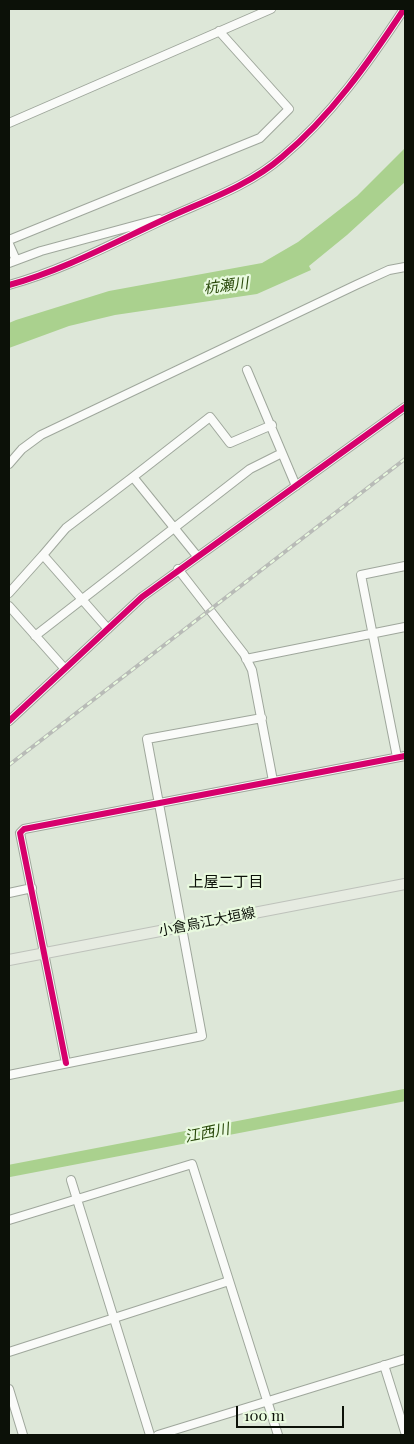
<!DOCTYPE html>
<html>
<head>
<meta charset="utf-8">
<style>
  body { margin:0 }
  #map { position:relative; width:414px; height:1444px; overflow:hidden; background:#dde7d8; font-family:"Playfair Display",serif }
  canvas { display:block }
  .frame { position:absolute; inset:0; border:10px solid #0c1108; pointer-events:none }
  .scale { position:absolute; left:236px; top:1406px; width:108px; height:22px; box-sizing:border-box; border:2px solid #0c1108; border-top:0; padding-left:6px; font-size:15px; line-height:18px; white-space:nowrap; color:#0c1108; -webkit-text-stroke:4px #e9fadf; paint-order:stroke }
</style>
</head>
<body>
<div id="map">
<canvas width="414" height="1444"></canvas>
<div class="frame"></div>
<div class="scale">100 m</div>
</div>
<script>
const g = document.querySelector('canvas').getContext('2d');
g.lineJoin = 'round';
function paint(path, color) {
  g.fillStyle = color;
  g.fill(path, 'evenodd');
}
function strokePath(path, color, width, dash) {
  g.strokeStyle = color;
  g.lineWidth = width;
  g.lineCap = dash ? 'butt' : 'round';
  g.setLineDash(dash || []);
  g.stroke(path);
}
function drawText(font, color, halo, rows, align = 'center') {
  g.font = font + ' "Playfair Display","Noto Sans JP",serif';
  g.lineWidth = 4.5;
  g.setLineDash([]);
  g.textBaseline = 'middle';
  g.strokeStyle = halo;
  g.fillStyle = color;
  for (const [text, x, y, turn = 0] of rows) {
    g.save();
    g.translate(x, y);
    g.rotate((+turn || 0) * Math.PI / 180);
    g.textAlign = isNaN(turn) ? turn : align;
    if (halo) g.strokeText(text, 0, 0);
    g.fillText(text, 0, 0);
    g.restore();
  }
}
const water = new Path2D(`
  M 405,148 L 405,182 L 347,235 L 309,266 L 311,270 L 257,294 L 115,315 L 69,326 L 9,348 L 9,323 L 16,320 L 109,291 L 262,263 L 298,242 L 357,196 Z`);
const river = new Path2D(`
  M 9,1171 L 405,1095`);
const minor = new Path2D(`
  M 9,123 L 271,9
  M 9,240 L 260,138 L 289,109 L 219,31
  M 9,244 L 16,260
  M 9,263 L 41,251 L 159,219
  M 9,285 C 64,270 113,243 165,219 C 204,201 249,186 282,157 C 331,116 369,62 404,9
  M 247,370 L 296,486
  M 9,464 L 22,449 L 41,435 L 356,285 L 389,270 L 405,267
  M 43,555 L 66,528 L 133,477
  M 197,556 L 133,477 L 210,417 L 230,443 L 272,425
  M 178,569 L 244,654 L 252,670 L 273,781
  M 9,593 L 43,555 L 108,629
  M 9,606 L 65,669
  M 35,636 L 250,469 L 282,453
  M 246,659 L 405,627
  M 9,721 L 142,597 L 405,407
  M 397,757 L 361,575 L 405,566
  M 9,893 L 32,888
  M 66,1063 L 20,833 L 24,829 L 405,756
  M 9,1075 L 202,1036 L 147,739 L 262,718
  M 71,1180 L 150,1435
  M 9,1220 L 192,1164 L 278,1435
  M 9,1352 L 229,1281
  M 384,1365 L 405,1432
  M 9,1389 L 23,1435
  M 158,1435 L 405,1359`);
const major = new Path2D(`
  M 9,960 L 405,884`);
const rail = new Path2D(`
  M 9,765 L 405,459`);
const cycleway = new Path2D(`
  M 9,285 C 64,270 113,243 165,219 C 204,201 249,186 282,157 C 331,116 369,62 404,9
  M 9,721 L 142,597 L 405,407
  M 66,1063 L 20,833 L 24,829 L 405,756`);
const streetNames = [
  ["小倉烏江大垣線",207,922,-11]
];
const waterNames = [
  ["杭瀬川",226,286,-7],
  ["江西川",207,1133,-11]
];
const neighbourhoodNames = [
  ["上屋二丁目",226,882]
];
paint(water, '#aad18e');
strokePath(river, '#aad18e', 12);
strokePath(minor, '#9fa79c', 10);
strokePath(major, '#bec2bb', 12);
strokePath(minor, '#fafbf9', 8);
strokePath(major, '#e6ebe1', 10);
strokePath(rail, '#b8bbb7', 4);
strokePath(rail, '#e9fadf', 2, [5.5]);
strokePath(cycleway, '#d6006c', 6);
drawText('14px', '#0c1108', '#e9fadf', streetNames);
drawText('italic 15px', '#2a4a0b', '#e9fadf', waterNames);
drawText('15px', '#0c1108', '#e9fadf', neighbourhoodNames);
</script>
</body>
</html>
